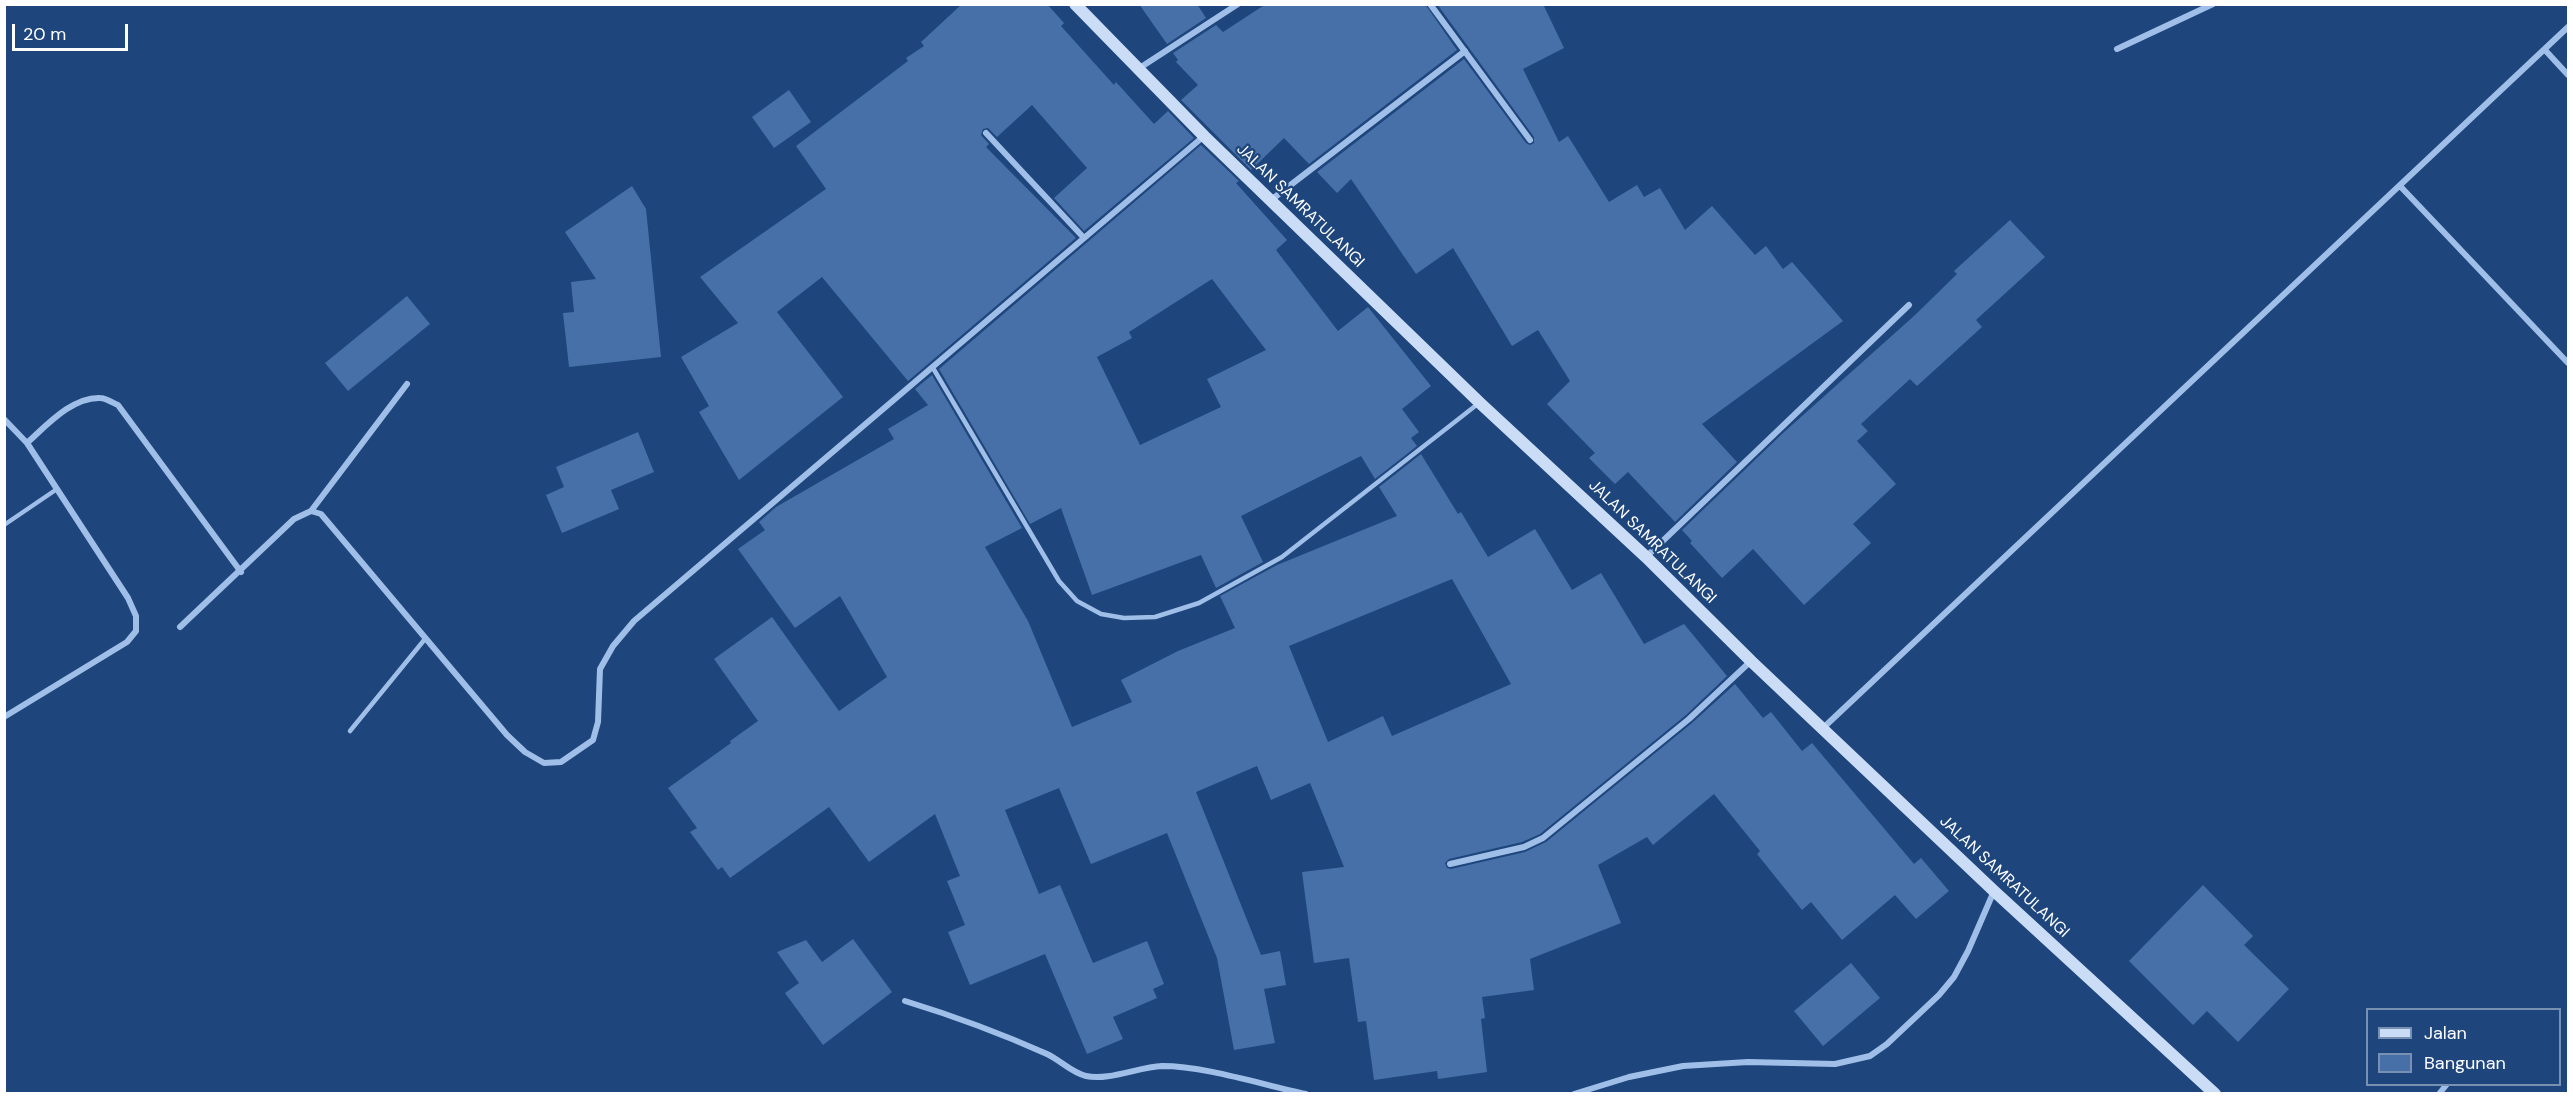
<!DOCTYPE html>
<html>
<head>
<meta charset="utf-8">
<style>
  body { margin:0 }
  #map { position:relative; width:2573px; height:1098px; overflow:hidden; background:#1e467d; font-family:"DM Sans",sans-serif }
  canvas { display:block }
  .frame { position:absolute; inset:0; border:6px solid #fff; pointer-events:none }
  .legend { position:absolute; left:2366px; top:1008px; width:195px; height:78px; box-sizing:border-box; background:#1e467d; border:2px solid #7890b1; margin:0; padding:8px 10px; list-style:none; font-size:18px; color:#fff }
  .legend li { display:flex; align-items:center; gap:12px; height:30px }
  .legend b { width:30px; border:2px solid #7890b1 }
  .scale { position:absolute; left:12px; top:24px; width:116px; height:27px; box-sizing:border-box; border:3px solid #fff; border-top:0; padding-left:8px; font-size:18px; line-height:21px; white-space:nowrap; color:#fff; -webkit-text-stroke:4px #1e467d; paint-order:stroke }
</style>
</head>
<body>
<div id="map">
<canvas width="2573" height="1098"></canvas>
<div class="frame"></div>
<ul class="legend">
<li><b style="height:8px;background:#cbddf6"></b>Jalan</li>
<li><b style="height:16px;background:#4670a7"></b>Bangunan</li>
</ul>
<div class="scale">20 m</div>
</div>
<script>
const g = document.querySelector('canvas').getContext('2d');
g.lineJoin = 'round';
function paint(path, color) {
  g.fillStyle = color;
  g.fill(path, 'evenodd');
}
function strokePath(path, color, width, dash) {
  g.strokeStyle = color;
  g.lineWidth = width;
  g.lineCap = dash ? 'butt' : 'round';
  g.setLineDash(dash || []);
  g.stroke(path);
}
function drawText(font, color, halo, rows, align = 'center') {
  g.font = font + ' "DM Sans",sans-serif';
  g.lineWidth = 4.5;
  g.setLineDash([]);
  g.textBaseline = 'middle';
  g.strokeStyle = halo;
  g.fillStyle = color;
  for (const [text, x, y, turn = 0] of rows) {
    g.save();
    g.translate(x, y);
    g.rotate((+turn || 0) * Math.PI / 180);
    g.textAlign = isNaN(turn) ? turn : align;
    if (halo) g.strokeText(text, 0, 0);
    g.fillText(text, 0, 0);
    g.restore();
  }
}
const building = new Path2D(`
  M 962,4 L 1047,4 L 1064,23 L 1061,26 L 1114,85 L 1116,82 L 1154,124 L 1168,111 L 1194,138 L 1084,231 L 1054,198 L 1087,168 L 1032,105 L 997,137 L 988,128 L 983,129 L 981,135 L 989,144 L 986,147 L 1076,238 L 908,381 L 822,277 L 777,312 L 843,397 L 739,480 L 699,412 L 709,406 L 681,357 L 738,323 L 700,277 L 826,189 L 796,146 L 908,61 L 906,58 L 924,46 L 921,42 Z
  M 1139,4 L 1197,4 L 1206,18 L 1167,44 Z
  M 1266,4 L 1425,4 L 1457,50 L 1309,164 L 1284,138 L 1251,170 L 1181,100 L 1198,85 L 1176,62 L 1178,60 L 1173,53 L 1216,25 L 1223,32 Z
  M 1437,4 L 1543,4 L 1564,48 L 1523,69 L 1559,142 L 1568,136 L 1609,202 L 1637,185 L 1644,197 L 1660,188 L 1685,230 L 1712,206 L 1755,255 L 1766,246 L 1783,269 L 1792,262 L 1843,321 L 1702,424 L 1737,462 L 1675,522 L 1628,472 L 1615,484 L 1589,458 L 1595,453 L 1547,404 L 1570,381 L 1538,330 L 1512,346 L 1453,248 L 1416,274 L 1351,179 L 1337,193 L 1317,172 L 1464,59 L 1526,143 L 1530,145 L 1534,143 L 1534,137 Z
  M 789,90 L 811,122 L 774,148 L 752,117 Z
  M 1201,145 L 1239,181 L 1236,183 L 1287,240 L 1276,250 L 1338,331 L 1368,307 L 1431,386 L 1402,409 L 1419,432 L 1411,438 L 1417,446 L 1375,479 L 1361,456 L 1241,516 L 1263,562 L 1216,588 L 1201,555 L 1092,595 L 1061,508 L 1030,524 L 939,369 ZM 1212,279 L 1266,350 L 1207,379 L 1221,407 L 1140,445 L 1097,357 L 1132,338 L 1129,332 Z
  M 632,186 L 646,209 L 661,357 L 569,367 L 563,313 L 574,312 L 571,282 L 596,279 L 565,232 Z
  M 2010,220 L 2045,257 L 1976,320 L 1982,327 L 1917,386 L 1910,379 L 1861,424 L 1868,431 L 1857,441 L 1896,484 L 1853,524 L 1871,543 L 1804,605 L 1753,549 L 1722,578 L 1690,543 L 1692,541 L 1682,530 L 1783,433 L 1914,316 L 1957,274 L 1954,271 Z
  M 407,296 L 430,324 L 348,391 L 325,363 Z
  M 932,375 L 1022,528 L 985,547 L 1028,621 L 1072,727 L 1132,702 L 1121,680 L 1178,651 L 1235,628 L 1220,596 L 1277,565 L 1397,516 L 1379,487 L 1421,454 L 1458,514 L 1461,512 L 1488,557 L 1535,529 L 1572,590 L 1601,573 L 1644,644 L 1684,624 L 1727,676 L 1686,715 L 1540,834 L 1522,842 L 1449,859 L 1445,863 L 1447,868 L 1451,869 L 1525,852 L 1546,842 L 1692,723 L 1735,684 L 1763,718 L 1771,712 L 1802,751 L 1812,743 L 1914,864 L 1921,858 L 1949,891 L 1916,919 L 1895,895 L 1842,940 L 1811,902 L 1802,910 L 1757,854 L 1760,851 L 1714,794 L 1653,845 L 1647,837 L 1598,865 L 1621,923 L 1530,959 L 1534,990 L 1482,997 L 1485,1018 L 1481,1019 L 1487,1072 L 1438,1079 L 1437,1071 L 1374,1080 L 1366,1021 L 1358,1022 L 1349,958 L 1314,963 L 1302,872 L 1344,867 L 1310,783 L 1271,800 L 1257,766 L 1196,792 L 1261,955 L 1280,951 L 1286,985 L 1264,989 L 1275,1043 L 1234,1050 L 1217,958 L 1167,833 L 1091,864 L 1059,788 L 1005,810 L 1039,894 L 1060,885 L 1093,963 L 1147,941 L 1164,984 L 1153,989 L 1157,998 L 1113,1017 L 1123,1039 L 1087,1054 L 1045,954 L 970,985 L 948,932 L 965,925 L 947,881 L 960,876 L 935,814 L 869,862 L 829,807 L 730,878 L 722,867 L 718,870 L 690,832 L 697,828 L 668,788 L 731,743 L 730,741 L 758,721 L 714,659 L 772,617 L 839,711 L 887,677 L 840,596 L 795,628 L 738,549 L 765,530 L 759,522 L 776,507 L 894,439 L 888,429 L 928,405 L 915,389 ZM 1452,579 L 1511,684 L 1392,736 L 1383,716 L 1328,742 L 1289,646 Z
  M 638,432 L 654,472 L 611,490 L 619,509 L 562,533 L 546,495 L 564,487 L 556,467 Z
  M 2203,885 L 2253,936 L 2244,945 L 2289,989 L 2238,1042 L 2207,1011 L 2193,1025 L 2129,961 Z
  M 853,939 L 892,992 L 823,1045 L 785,993 L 799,983 L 777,952 L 806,940 L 822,962 Z
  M 1851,963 L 1880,998 L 1823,1046 L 1794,1011 Z`);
const lane = new Path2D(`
  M 933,368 L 1059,581 L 1077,601 L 1101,614 L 1124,618 L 1155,617 L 1199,603 L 1282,557 L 1479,403
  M 4,525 L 57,489
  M 350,731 L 425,639`);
const street = new Path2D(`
  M 1430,4 L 1530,140
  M 2117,49 L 2213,4
  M 2545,50 L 2568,75
  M 1138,69 L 1238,4
  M 986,133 L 1084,238
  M 2400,186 L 2568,363
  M 1271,200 L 1465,51
  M 4,419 L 27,443 L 128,598 L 136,616 L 136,631 L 127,642 L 4,717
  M 27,443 C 47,425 72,397 100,398 C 106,398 113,403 118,405 L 241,572
  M 311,511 L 407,384
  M 1646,557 L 1909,305
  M 180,627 L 294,519 L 311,511 L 321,514 L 507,735 L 525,752 L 544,763 L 561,762 L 593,740 L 598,722 L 600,669 L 613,646 L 634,621 L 1204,136
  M 1822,729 L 2568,27
  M 1450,864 L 1524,847 L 1543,838 L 1689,719 L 1751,661
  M 905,1001 C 954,1016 1000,1033 1047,1054 C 1060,1060 1072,1073 1086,1076 C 1108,1081 1139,1067 1162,1066 C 1205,1066 1263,1085 1306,1094
  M 1574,1094 L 1629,1077 L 1683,1066 L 1748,1062 L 1835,1064 L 1870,1056 L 1887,1044 L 1939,995 L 1954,977 L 1968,951 L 1994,891
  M 2439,1094 L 2447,1084`);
const secondary = new Path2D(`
  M 1075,4 L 1204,136 L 1480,403 L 1646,557 L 1751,661 L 1994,891 L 2215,1094`);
const streetNames = [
  ["JALAN SAMRATULANGI",1300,206,44],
  ["JALAN SAMRATULANGI",1652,542,44],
  ["JALAN SAMRATULANGI",2004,877,43]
];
paint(building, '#4670a7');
strokePath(lane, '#a0bfe8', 4.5);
strokePath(street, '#a0bfe8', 6);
strokePath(secondary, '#cbddf6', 12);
drawText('16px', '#fff', '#1e467d', streetNames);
</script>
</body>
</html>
